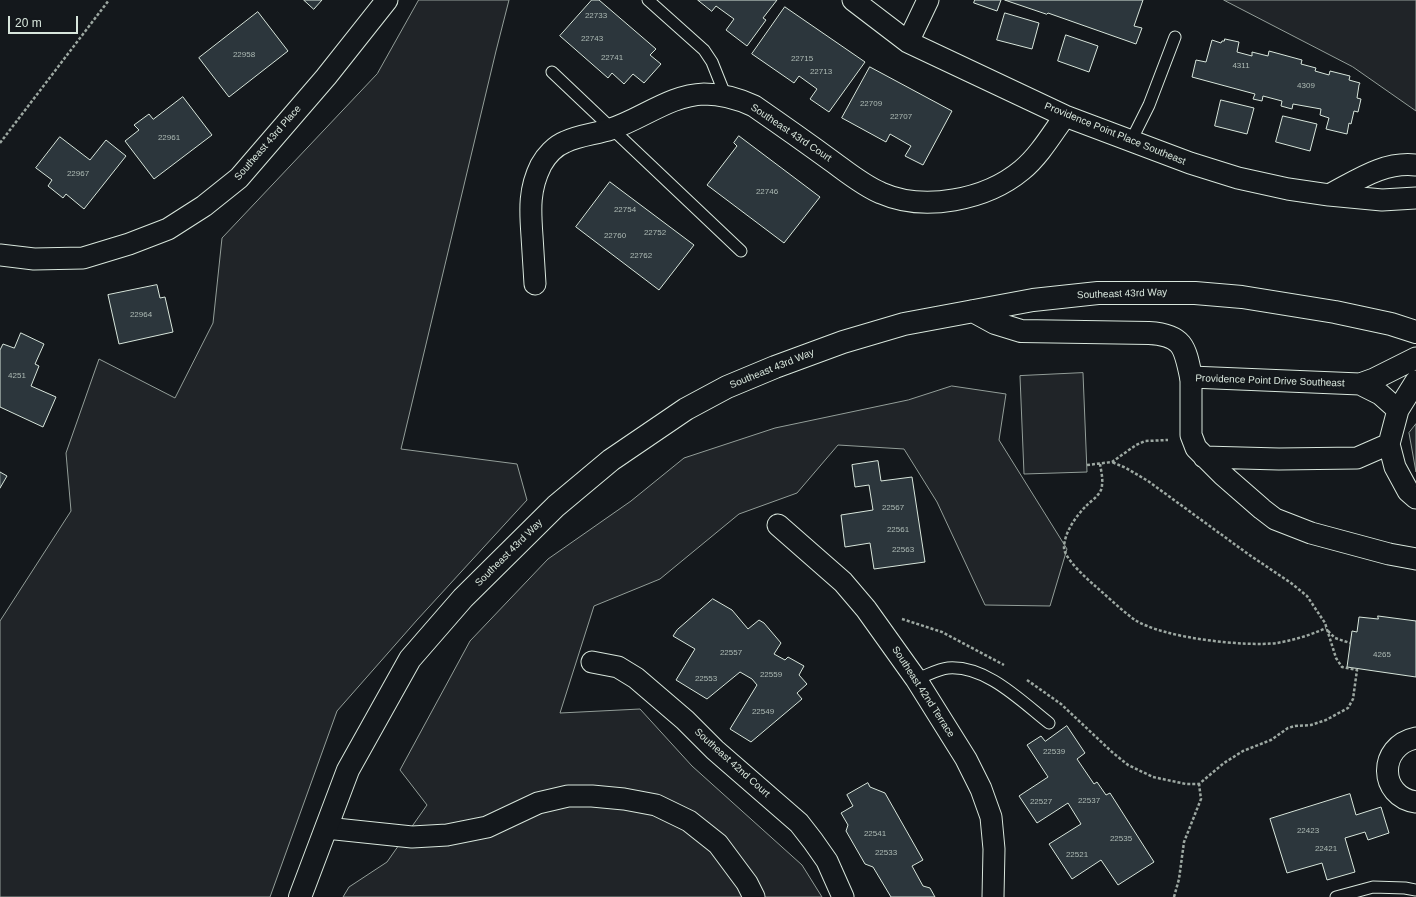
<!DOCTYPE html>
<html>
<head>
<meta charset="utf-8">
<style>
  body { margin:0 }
  #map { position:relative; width:1416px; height:897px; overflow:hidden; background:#14181c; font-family:Arial,sans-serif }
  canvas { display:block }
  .scale { position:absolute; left:8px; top:16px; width:70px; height:18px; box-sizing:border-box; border:2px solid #d8e6dc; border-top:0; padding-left:5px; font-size:12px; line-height:14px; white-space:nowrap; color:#d8e6dc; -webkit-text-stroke:3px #14181c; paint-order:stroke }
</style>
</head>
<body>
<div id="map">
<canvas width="1416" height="897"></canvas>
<div class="scale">20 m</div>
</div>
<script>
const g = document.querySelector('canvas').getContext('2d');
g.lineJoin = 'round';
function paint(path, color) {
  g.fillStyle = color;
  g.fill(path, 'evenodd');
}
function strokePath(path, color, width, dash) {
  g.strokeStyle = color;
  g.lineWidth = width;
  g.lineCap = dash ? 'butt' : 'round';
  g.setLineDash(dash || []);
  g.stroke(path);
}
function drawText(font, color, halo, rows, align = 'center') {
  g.font = font + ' Arial,sans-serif';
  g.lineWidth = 3;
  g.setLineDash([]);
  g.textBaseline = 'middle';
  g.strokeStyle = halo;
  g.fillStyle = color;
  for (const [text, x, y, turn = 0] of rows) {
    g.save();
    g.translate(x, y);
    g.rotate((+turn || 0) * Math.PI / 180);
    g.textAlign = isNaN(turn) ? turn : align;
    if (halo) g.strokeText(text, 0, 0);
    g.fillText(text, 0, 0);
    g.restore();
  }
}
const green = new Path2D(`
  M 419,0 L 509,0 L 496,51 L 401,449 L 517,464 L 527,500 L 417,620 L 337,711 L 270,897 L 0,897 L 0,621 L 71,511 L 66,453 L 99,359 L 175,398 L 213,323 L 222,238 L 377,74 Z
  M 1224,0 L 1416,0 L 1416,111 L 1353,67 Z
  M 1083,373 L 1087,472 L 1024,474 L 1020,376 Z
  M 952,386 L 1006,394 L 999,440 L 1067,549 L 1050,606 L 985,605 L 937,502 L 904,449 L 838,445 L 797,493 L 739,514 L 660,579 L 594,606 L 560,713 L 640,709 L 692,766 L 802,865 L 822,897 L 343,897 L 349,887 L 387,862 L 427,805 L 400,770 L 470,641 L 548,559 L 631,501 L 684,458 L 775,428 L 908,400 Z
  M 1416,424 L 1416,472 L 1409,433 Z`);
const building = new Path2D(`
  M 304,0 L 322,0 L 314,9 Z
  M 592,0 L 599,0 L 656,49 L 650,55 L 661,64 L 644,83 L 633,74 L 624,84 L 612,73 L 608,78 L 560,36 Z
  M 698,0 L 777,0 L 763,18 L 766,20 L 747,46 L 726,30 L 734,19 L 716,6 L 712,11 Z
  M 975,0 L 1001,0 L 997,11 L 974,3 Z
  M 1005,0 L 1143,0 L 1134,26 L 1142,28 L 1136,44 L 1048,13 L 1047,14 Z
  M 785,7 L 865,62 L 829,112 L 810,99 L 817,89 L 799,76 L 794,83 L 752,54 Z
  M 258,12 L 288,51 L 229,97 L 199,58 Z
  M 1005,13 L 1039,23 L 1032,49 L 997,40 Z
  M 1066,35 L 1098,46 L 1089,72 L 1058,61 Z
  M 1225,39 L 1239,42 L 1237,52 L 1252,56 L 1252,52 L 1268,56 L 1269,51 L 1302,60 L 1301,64 L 1316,68 L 1315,71 L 1329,75 L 1330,71 L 1350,76 L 1349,80 L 1360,83 L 1359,85 L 1357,98 L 1361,99 L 1358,112 L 1354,111 L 1351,124 L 1349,123 L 1347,134 L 1326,129 L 1329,118 L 1320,115 L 1321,109 L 1293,104 L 1292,109 L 1281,106 L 1282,101 L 1263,96 L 1262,101 L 1253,99 L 1255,94 L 1192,77 L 1196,60 L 1206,62 L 1212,40 L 1221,43 L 1222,41 L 1224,41 Z
  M 870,67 L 952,111 L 923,165 L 905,156 L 911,146 L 890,134 L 886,142 L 842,118 Z
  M 183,97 L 212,135 L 154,179 L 125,141 L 139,130 L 134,125 L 149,114 L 153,119 Z
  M 1221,100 L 1254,108 L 1247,134 L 1215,126 Z
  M 1283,116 L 1317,124 L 1310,151 L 1276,142 Z
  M 739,136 L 820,197 L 784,243 L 707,185 L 737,146 L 734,143 Z
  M 60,137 L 90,160 L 106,140 L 126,156 L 84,209 L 66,194 L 63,198 L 48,186 L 52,180 L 36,168 Z
  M 610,182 L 694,245 L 659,290 L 576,227 Z
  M 157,285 L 160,298 L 165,297 L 173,332 L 119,344 L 108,295 Z
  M 21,333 L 44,344 L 35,364 L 39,366 L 31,386 L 56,397 L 43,427 L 0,407 L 0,350 L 3,344 L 14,348 Z
  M 878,461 L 881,481 L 912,477 L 925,562 L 874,569 L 870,543 L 845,547 L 841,515 L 873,510 L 869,485 L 855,487 L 852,465 Z
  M 0,472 L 7,476 L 0,488 Z
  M 713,599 L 732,610 L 748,629 L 759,620 L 764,623 L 781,643 L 774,654 L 785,660 L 788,657 L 804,666 L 799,675 L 807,684 L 797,693 L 802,699 L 751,742 L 730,729 L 757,685 L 752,679 L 740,672 L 707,699 L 676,680 L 695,649 L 673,636 L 677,630 Z
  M 1378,616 L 1416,621 L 1416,677 L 1347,667 L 1352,631 L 1357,632 L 1359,617 L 1378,619 Z
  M 1067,726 L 1085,753 L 1077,759 L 1094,784 L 1097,782 L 1106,795 L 1110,793 L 1154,862 L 1118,885 L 1101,860 L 1072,879 L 1049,844 L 1081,824 L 1068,803 L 1037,823 L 1019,796 L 1048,777 L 1027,745 L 1041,736 L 1045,741 Z
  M 868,783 L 870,787 L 885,793 L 923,860 L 912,866 L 923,886 L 930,888 L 935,897 L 891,897 L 873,867 L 865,864 L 846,831 L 848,825 L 841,813 L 853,806 L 847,795 Z
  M 1350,794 L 1356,815 L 1381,807 L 1389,833 L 1368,840 L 1365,832 L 1345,838 L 1355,872 L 1327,880 L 1322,863 L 1287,873 L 1270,819 Z`);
const path = new Path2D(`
  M 0,143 L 109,0
  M 1100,464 C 1101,470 1103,478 1102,485 C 1102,494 1092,500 1086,506 C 1076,516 1064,533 1064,548 C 1065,559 1086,578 1094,585 C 1107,596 1121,610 1135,620 C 1163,638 1245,647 1277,643 C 1294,640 1311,635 1326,628
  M 1087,465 L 1112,462 L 1136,445 L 1145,441 L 1168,440
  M 902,619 L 942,632 L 1004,665
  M 1328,631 L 1335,638 L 1350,643
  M 1027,680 L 1061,704 L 1112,752 L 1128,765 L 1153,777 L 1186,784 L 1199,784 L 1224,763 L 1243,751 L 1271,740 L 1288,728 L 1295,726 L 1311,725 L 1326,720 L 1348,708 L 1353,699 L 1357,670 L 1342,667 L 1336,658 L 1325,623 L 1307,596 L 1291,583 L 1248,554 L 1148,481 L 1126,468 L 1112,462
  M 1174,897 L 1179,879 L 1184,842 L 1201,799 L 1199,784`);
const lane = new Path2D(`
  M 648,0 L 704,50 L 712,62 L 726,97
  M 552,72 L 741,251
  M 1131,141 L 1149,105 L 1175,37
  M 916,679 C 926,676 938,669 948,668 C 986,665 1021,701 1049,723
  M 1336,897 L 1373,887 L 1405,888 L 1416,890`);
const street = new Path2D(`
  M 853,0 L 908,42 L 1065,116 L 1190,163 L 1238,178 L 1288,189 L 1329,195 L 1382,200 L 1416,198
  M 908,42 L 928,0
  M 1329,195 C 1356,181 1384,161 1416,165
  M 0,255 L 34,259 L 83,258 L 129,244 L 168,229 L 204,206 L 239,178 L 326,77 L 387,0
  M 535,284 C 534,268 533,252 532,236 C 530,209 529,189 541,165 C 546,156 555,146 565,142 C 579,135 596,134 611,129 C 642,119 670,95 704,94 C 720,94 739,99 754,106 C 780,124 807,143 833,162 C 848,173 864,186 881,193 C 924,212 986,200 1022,170 C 1039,156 1052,134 1065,116
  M 1416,358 L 1374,379 L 1360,384 L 1191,377 L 1191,435 L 1196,448 L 1223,475 L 1262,509 L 1275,519 L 1311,533 L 1389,554 L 1416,559
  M 1416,381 L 1398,410 L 1389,444 L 1395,467 L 1408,491 L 1416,498
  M 1360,384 L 1380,394 L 1398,410
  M 1204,457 L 1279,459 L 1357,458 L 1389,444
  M 778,525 L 843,582 L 866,609 L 916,679 L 966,759 L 981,789 L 991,817 L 994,849 L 993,897
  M 592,662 L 618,667 L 636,678 L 685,720 L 715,750 L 799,823 L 813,841 L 827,861 L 843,897
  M 1416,738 C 1377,746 1379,797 1416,802
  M 326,828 L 412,837 L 447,835 L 487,827 L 538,803 L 568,796 L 592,796 L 624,799 L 656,805 L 689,821 L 718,844 L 747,883 L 754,897`);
const secondary = new Path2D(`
  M 973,311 L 995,323 L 1021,331 L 1149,333 C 1183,335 1185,347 1191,377
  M 300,897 L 348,770 L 410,659 L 463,598 L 556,506 L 611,460 L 686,409 L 727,387 L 775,367 L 843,342 L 904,324 L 1033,300 L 1098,293 L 1195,293 L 1242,297 L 1335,312 L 1391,324 L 1416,332`);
const numberNames = [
  ["22733",596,16],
  ["22743",592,39],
  ["22958",244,55],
  ["22741",612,58],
  ["22715",802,59],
  ["4311",1241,66],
  ["22713",821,72],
  ["4309",1306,86],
  ["22709",871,104],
  ["22707",901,117],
  ["22961",169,138],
  ["22967",78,174],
  ["22746",767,192],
  ["22754",625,210],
  ["22752",655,233],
  ["22760",615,236],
  ["22762",641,256],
  ["22964",141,315],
  ["4251",17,376],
  ["22567",893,508],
  ["22561",898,530],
  ["22563",903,550],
  ["22557",731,653],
  ["4265",1382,655],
  ["22559",771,675],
  ["22553",706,679],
  ["22549",763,712],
  ["22539",1054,752],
  ["22537",1089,801],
  ["22527",1041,802],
  ["22423",1308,831],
  ["22541",875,834],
  ["22535",1121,839],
  ["22421",1326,849],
  ["22533",886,853],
  ["22521",1077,855]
];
const streetNames = [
  ["Southeast 43rd Court",791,133,34],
  ["Providence Point Place Southeast",1115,134,22],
  ["Southeast 43rd Place",268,143,-49],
  ["Southeast 43rd Way",1122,294,-2],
  ["Southeast 43rd Way",772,369,-22],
  ["Providence Point Drive Southeast",1270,381,2],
  ["Southeast 43rd Way",509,553,-45],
  ["Southeast 42nd Terrace",923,692,57],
  ["Southeast 42nd Court",732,763,42]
];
paint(green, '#202428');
strokePath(green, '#939e99', 1);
paint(building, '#2c363c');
strokePath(building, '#d8e6dc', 1);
strokePath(lane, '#d8e6dc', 13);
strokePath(street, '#d8e6dc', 23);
strokePath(secondary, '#d8e6dc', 24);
strokePath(path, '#9da8a2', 2.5, [3, 2]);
strokePath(lane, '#14181c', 11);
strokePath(street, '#14181c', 21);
strokePath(secondary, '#14181c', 22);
drawText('8px', '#adbab4', null, numberNames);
drawText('10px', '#d8e6dc', '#14181c', streetNames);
</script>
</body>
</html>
